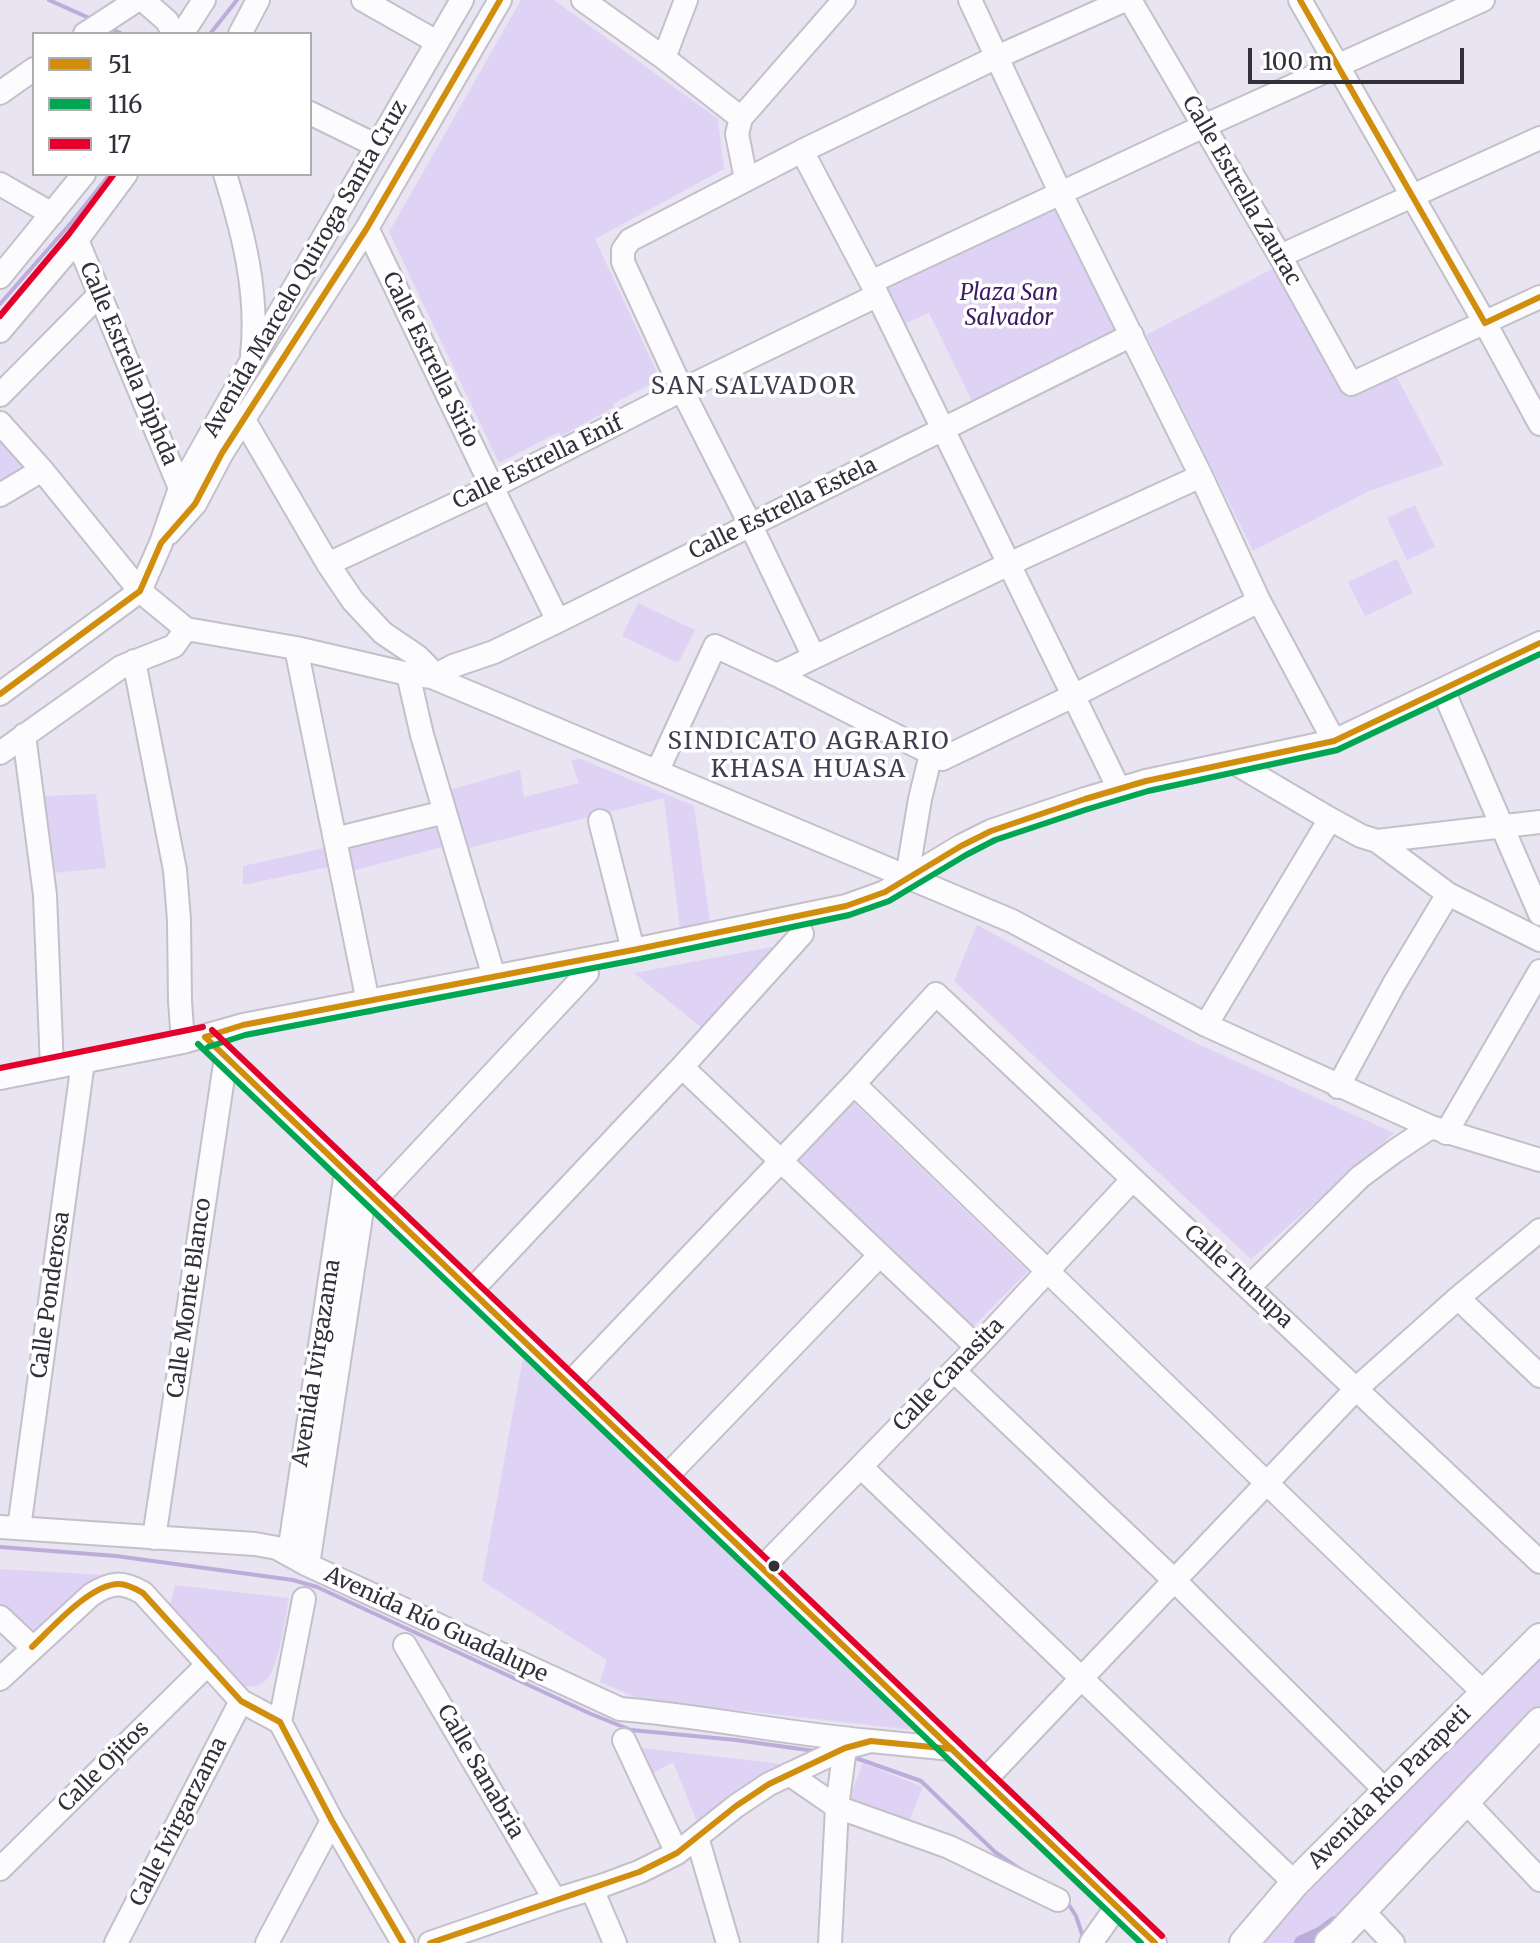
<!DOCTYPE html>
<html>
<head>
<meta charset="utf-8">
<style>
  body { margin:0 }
  #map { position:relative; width:1540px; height:1943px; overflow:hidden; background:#e8e4f2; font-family:Merriweather,serif }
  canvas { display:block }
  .legend { position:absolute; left:32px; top:32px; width:280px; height:144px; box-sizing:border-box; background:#fff; border:2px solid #adacb0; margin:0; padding:10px 14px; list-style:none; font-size:24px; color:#33303a }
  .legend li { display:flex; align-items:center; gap:16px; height:40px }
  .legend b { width:40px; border:2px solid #adacb0 }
  .scale { position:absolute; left:1248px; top:48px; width:216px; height:36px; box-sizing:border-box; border:4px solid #33303a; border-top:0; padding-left:10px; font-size:24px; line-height:28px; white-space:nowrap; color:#33303a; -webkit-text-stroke:6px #fff; paint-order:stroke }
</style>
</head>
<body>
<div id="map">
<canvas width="1540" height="1943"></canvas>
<ul class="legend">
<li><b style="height:10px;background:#d08e0c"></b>51</li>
<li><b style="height:10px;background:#00a651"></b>116</li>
<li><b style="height:10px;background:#e4002b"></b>17</li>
</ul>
<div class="scale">100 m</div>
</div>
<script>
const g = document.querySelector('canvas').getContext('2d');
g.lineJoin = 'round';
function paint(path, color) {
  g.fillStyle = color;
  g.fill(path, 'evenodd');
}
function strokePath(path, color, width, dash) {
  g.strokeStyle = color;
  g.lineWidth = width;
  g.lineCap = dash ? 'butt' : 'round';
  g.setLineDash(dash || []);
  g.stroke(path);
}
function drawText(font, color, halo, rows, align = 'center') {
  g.font = font + ' Merriweather,serif';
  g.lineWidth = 7;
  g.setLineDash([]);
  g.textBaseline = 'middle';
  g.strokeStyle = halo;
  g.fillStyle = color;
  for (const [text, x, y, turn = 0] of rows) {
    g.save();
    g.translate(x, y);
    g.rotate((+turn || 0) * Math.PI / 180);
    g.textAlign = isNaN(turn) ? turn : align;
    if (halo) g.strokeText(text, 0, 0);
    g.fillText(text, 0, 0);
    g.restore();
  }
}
const green = new Path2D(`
  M 521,0 L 554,0 L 718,119 L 724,169 L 595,239 L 660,379 L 613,404 L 614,407 L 561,436 L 559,432 L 499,463 L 389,232 Z
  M 1056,201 L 1120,333 L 974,405 L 929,313 L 900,326 L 881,287 Z
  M 1276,267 L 1350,397 L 1396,376 L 1444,465 L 1369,491 L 1253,551 L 1146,335 Z
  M 0,440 L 27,470 L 0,487 Z
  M 1415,505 L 1435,547 L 1407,560 L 1387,518 Z
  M 1397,559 L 1413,593 L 1365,616 L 1348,582 Z
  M 638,603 L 695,630 L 678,663 L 622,636 Z
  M 581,759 L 694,806 L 710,922 L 680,928 L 664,798 L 465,849 L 450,790 L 520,770 L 524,797 L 579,783 L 571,760 Z
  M 96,794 L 106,868 L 53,873 L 44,796 Z
  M 439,823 L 446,846 L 348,872 L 342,844 Z
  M 329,847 L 333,866 L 243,885 L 243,866 Z
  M 977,925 L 1189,1040 L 1394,1133 L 1251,1259 L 954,981 Z
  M 782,945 L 702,1028 L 634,973 Z
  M 850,1099 L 1028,1271 L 972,1328 L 795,1156 Z
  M 523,1358 L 913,1730 L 639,1699 L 600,1682 L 607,1660 L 482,1581 Z
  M 0,1569 L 103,1575 L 31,1639 L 0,1607 Z
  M 175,1585 L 289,1598 C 285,1617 279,1667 267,1679 C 261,1686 253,1688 244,1686 L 170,1606 Z
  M 1540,1649 L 1540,1715 L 1339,1926 L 1315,1943 L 1255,1943 Z
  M 634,1747 L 782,1764 L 699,1827 L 673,1762 L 650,1775 Z
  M 863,1763 L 923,1787 L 909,1821 L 849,1798 Z`);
const stream = new Path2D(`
  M 49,0 L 89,18
  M 112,29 L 122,34
  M 210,34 L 237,0
  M 0,304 L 71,223 L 110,174
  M 0,1547 L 116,1556 L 293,1580 L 317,1587 L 591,1714 L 631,1730 L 736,1740 L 815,1751
  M 853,1757 L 921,1781 L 995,1852 L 1027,1874
  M 1067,1902 L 1076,1916 L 1083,1937`);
const canal = new Path2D(`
  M 1302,1943 L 1322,1934 L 1335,1924`);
const minor = new Path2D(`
  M 143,0 L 167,21 L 174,34
  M 363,0 L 437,42
  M 583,0 L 664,58 L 741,118
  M 970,0 L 1060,192 L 1201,476 L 1259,601 L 1334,741
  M 1130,0 L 1280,256 L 1351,384 L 1540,297
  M 1300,0 L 1485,323 L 1540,424
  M 85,34 L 137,0
  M 182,34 L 204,0
  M 240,34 L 258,0
  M 664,58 L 686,0
  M 0,93 L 34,69
  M 310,113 L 377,146
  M 802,151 L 871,282 L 1119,789
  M 225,174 C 243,232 259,293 252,355
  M 746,179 L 737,134 L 741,118 L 844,0
  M 0,184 L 52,214
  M 367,228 L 492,487 L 558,621
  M 77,240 L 180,488
  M 1280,256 L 1540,138
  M 0,277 L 84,174
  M 871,282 L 1204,126 L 1483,0
  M 0,331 L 77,240 L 126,174
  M 0,395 L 99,295
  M 244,420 L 328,564 L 353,601 L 383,633 L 417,656 L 428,667 L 432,677
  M 0,423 L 42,470 L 140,591 L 186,629 L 296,648 L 408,674 L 432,677 L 1012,921 L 1206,1025 L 1431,1127 L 1540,1160
  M 0,495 L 42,470
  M 169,533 L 195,504 L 222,453 L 367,228 L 500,0
  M 328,564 L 492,487 L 682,390 L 876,296
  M 296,648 L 368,1002
  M 814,657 L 751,526 L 682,390 L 623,262 L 623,250 L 630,240 L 802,151 L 997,57 L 1125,0
  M 134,661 L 175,870 L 179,920 L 180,1001 L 183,1042
  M 408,674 L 422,735 L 494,977
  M 777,675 L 1009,564 L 1201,476
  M 432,677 L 453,666 L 494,652 L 558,621 L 1132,335
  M 1443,690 L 1540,914
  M 0,694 L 140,591 L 161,543 L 180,488 L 252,360 L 462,0
  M 24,735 L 45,895 L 52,1068
  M 0,753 L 121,667 L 174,646 L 186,629
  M 1235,763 L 1330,819 L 1361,836 L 1377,841 L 1540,822
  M 657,772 L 715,646 L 777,675 L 942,759 L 1073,696 L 1259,601
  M 600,821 L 633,950
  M 335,839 L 445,812
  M 1377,841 L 1448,894 L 1540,940
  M 907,877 L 920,799 L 931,754
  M 1206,1025 L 1330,819
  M 205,1037 L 1155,1943
  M 682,1067 L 977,1347
  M 0,1078 L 183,1042 L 243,1025 L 633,950 L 846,906 L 885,892 L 961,846 L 991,831 L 1085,799 L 1146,781 L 1334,741 L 1540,643
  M 854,1084 L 1484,1693
  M 1338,1087 L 1394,984 L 1448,894
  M 1446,1133 L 1540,971
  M 375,1200 L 587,973
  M 1249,1287 L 1360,1177 L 1395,1151 L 1431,1127
  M 471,1291 L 682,1067 L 802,934
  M 1458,1298 L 1540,1376
  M 954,1371 L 1175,1581 L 1386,1791
  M 569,1384 L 854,1084 L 936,994 L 1540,1562
  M 861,1467 L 1295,1883
  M 666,1477 L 880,1255
  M 0,1527 L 255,1544 L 277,1548 L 308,1565 L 620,1709 C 704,1716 787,1734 871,1741
  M 19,1528 L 83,1062
  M 154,1538 L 226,1057
  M 289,1553 L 346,1172
  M 308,1565 L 365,1190
  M 762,1568 L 977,1347 L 1133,1179
  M 304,1599 L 280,1722 L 332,1821 L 403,1943
  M 0,1617 L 32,1647
  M 405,1645 L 555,1900
  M 0,1679 L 91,1595 C 111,1582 122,1581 143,1593 L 241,1701 L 280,1722
  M 624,1740 L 677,1853
  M 789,1774 L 837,1807 L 949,1847 L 1058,1900
  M 985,1780 L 1357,1388 L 1458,1298 L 1540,1230
  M 1464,1800 L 1540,1880
  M 697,1837 L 728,1943
  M 0,1869 L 208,1664
  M 592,1889 L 615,1943
  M 1362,1910 L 1393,1943
  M 116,1943 L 241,1701
  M 267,1943 L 332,1821
  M 430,1943 L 555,1900 L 604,1885 L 639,1872 L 677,1853 L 736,1806 L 769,1784 L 845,1748 L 871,1741 L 952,1749
  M 830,1943 L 837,1807 L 845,1748
  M 1091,1943 L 1117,1906`);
const major = new Path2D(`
  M 1244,1943 L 1295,1883 L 1540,1638
  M 1329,1943 L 1339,1935 L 1540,1722`);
const bus1 = new Path2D(`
  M 1300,0 L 1485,323
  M 1485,323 L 1540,297
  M 0,694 L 140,591 L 161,543 L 195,504 L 222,453 L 367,228 L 500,0
  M 205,1037 L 243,1025 L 633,950 L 846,906 L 885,892 L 961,846 L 991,831 L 1085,799 L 1146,781 L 1334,741 L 1540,643
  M 205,1037 L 1155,1943
  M 32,1647 C 52,1628 90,1584 119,1584 C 128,1584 136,1589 143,1593 L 241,1701 L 280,1722
  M 280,1722 L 332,1821 L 403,1943
  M 430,1943 L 639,1872 L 677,1853 L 736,1806 L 769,1784 L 845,1748 L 871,1741 L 952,1749`);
const bus2 = new Path2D(`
  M 198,1044 L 1141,1943
  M 208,1047 L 245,1035 L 635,960 L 849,915 L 889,901 L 966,855 L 995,840 L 1088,809 L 1148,791 L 1337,750 L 1540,654`);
const bus3 = new Path2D(`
  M 0,316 L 69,234 L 114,174
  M 212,1030 L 1162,1936
  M 0,1068 L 203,1027`);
const markers = [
  [774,1566,7,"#33303a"]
];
const streetNames = [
  ["Calle Estrella Zaurac",1241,191,60],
  ["Avenida Marcelo Quiroga Santa Cruz",306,269,-60],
  ["Calle Estrella Sirio",430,360,64],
  ["Calle Estrella Diphda",128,364,67],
  ["Calle Estrella Enif",538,463,-26],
  ["Calle Estrella Estela",783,509,-26],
  ["Calle Tunupa",1238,1277,43],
  ["Calle Ponderosa",51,1295,-82],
  ["Calle Monte Blanco",190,1298,-82],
  ["Avenida Ivirgazama",317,1363,-81],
  ["Calle Canasita",949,1375,-46],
  ["Avenida Río Guadalupe",436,1625,25],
  ["Calle Ojitos",104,1767,-45],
  ["Calle Sanabria",480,1772,60],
  ["Avenida Río Parapeti",1390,1788,-45],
  ["Calle Ivirgarzama",179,1822,-63]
];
const parkNames = [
  ["Plaza San",1009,294],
  ["Salvador",1009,319]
];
const neighbourhoodNames = [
  ["SAN SALVADOR",754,387],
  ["SINDICATO AGRARIO",809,742],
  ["KHASA HUASA",809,770]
];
paint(green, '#ded3f5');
strokePath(stream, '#bcacda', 4);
strokePath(canal, '#bcacda', 16);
strokePath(minor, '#c3c0ca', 26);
strokePath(major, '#c3c0ca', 32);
strokePath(minor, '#fcfbfd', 22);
strokePath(major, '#fcfbfd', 28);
strokePath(bus1, '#d08e0c', 6);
strokePath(bus2, '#00a651', 6);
strokePath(bus3, '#e4002b', 6);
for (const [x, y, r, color] of markers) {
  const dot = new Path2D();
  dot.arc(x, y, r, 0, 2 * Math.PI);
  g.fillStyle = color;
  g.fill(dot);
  strokePath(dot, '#fff', 3);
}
drawText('22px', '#33303a', '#fff', streetNames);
drawText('italic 22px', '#3b1c63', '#fff', parkNames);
g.letterSpacing = '2px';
drawText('24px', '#423c50', '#fff', neighbourhoodNames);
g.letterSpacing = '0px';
</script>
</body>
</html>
